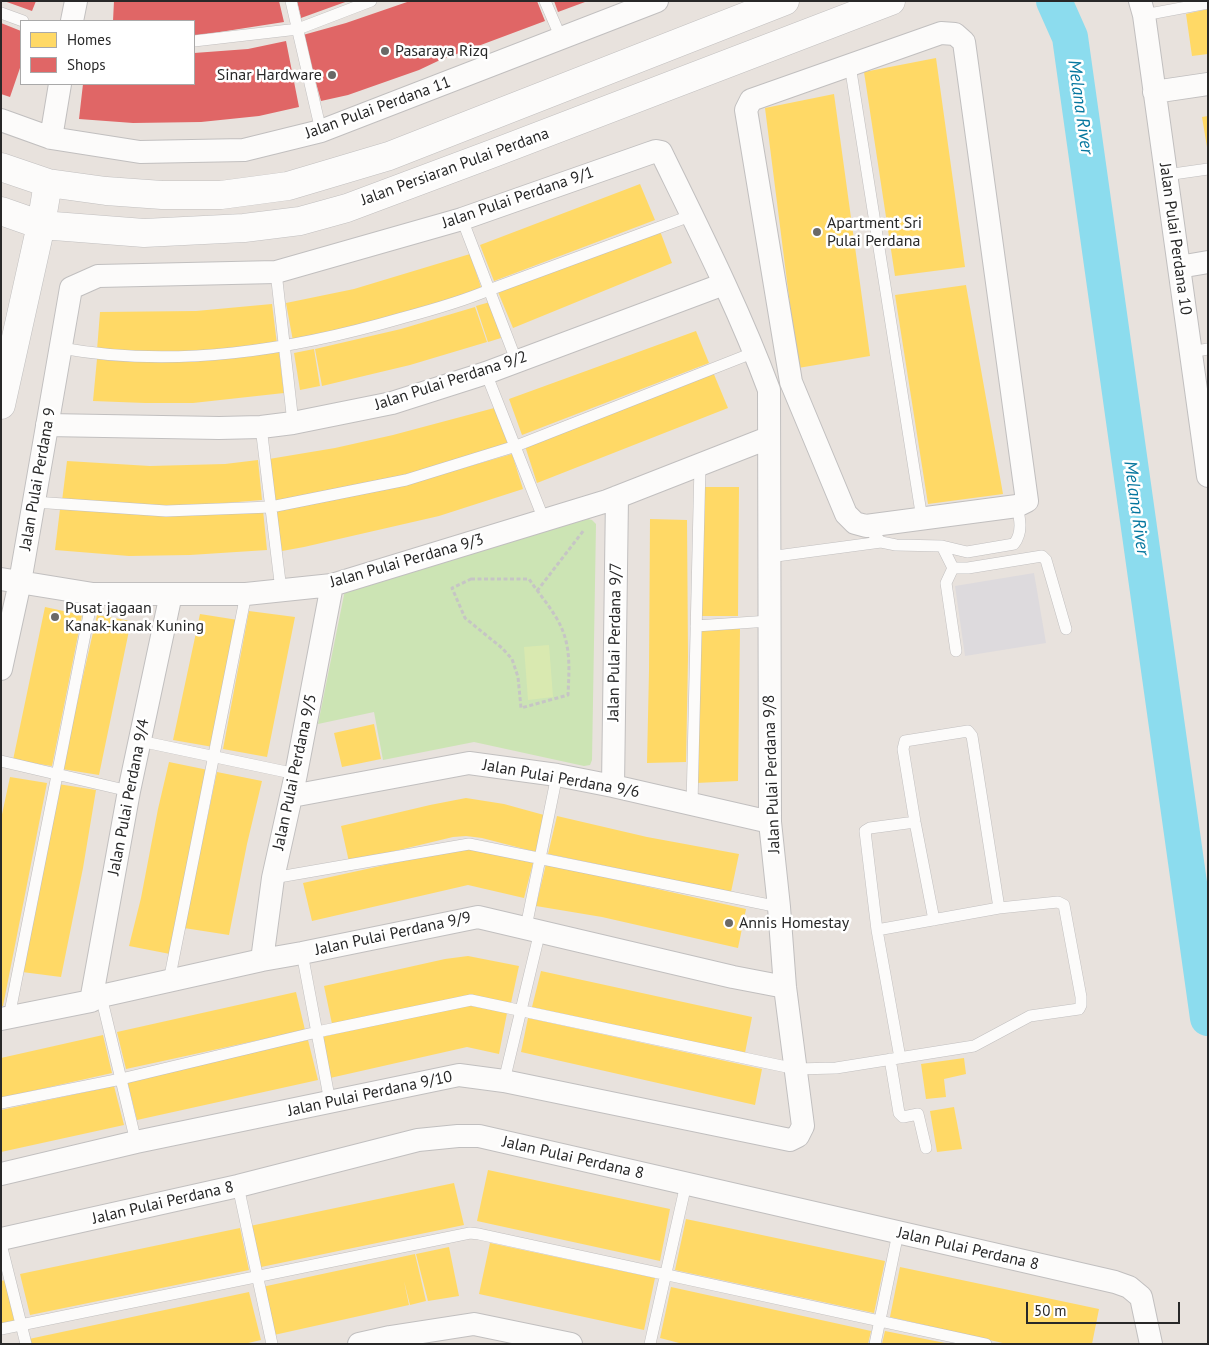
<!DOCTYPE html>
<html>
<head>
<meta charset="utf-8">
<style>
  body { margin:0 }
  #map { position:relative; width:1209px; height:1345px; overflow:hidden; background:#e8e2dd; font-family:"PT Sans",sans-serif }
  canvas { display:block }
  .frame { position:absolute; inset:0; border:2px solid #282828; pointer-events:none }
  .legend { position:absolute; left:20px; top:20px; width:175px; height:65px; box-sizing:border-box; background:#fff; border:1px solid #a9a9a9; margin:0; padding:6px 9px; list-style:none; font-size:15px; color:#282828 }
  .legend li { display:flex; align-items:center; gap:10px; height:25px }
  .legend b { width:25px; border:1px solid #a9a9a9 }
  .scale { position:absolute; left:1026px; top:1302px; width:154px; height:22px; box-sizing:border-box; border:2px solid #282828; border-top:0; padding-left:6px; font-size:15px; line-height:18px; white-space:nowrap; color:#282828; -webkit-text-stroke:4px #fff; paint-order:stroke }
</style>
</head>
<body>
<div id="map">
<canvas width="1209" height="1345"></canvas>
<div class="frame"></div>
<ul class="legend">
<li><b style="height:14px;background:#ffd966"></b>Homes</li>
<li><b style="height:14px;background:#e06666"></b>Shops</li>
</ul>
<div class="scale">50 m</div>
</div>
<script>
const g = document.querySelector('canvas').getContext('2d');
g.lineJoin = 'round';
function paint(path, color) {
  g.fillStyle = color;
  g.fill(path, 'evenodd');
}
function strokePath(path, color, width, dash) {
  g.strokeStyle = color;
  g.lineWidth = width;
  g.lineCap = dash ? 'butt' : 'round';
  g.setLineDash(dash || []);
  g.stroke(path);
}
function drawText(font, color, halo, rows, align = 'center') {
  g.font = font + ' "PT Sans",sans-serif';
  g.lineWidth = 5;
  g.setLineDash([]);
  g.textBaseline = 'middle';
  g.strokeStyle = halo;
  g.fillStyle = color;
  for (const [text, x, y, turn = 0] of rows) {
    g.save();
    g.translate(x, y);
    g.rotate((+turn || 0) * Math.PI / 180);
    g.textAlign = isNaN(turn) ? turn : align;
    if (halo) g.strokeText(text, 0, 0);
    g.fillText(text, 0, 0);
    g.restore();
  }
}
const industrial = new Path2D(`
  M 1034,573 L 1046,643 L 965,656 L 955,586 Z`);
const green = new Path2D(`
  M 588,519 L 592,520 L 596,524 L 592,760 L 590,765 L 584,766 L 474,742 L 383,760 L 374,712 L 318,724 L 346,585 Z`);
const pitch = new Path2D(`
  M 549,645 L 553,697 L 528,700 L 524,647 Z`);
const homes = new Path2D(`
  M 1208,9 L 1208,54 L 1192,56 L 1186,14 Z
  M 936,58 L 965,267 L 895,276 L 864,72 Z
  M 834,94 L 870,356 L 798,368 L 765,108 Z
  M 1208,116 L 1208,147 L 1207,147 L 1202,117 Z
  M 640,184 L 655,220 L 494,281 L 480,245 Z
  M 660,231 L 672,263 L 513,328 L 498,292 Z
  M 470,254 L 481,287 L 469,293 L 406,313 L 293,341 L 286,303 L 354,289 Z
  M 966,285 L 1003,494 L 928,504 L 895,295 Z
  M 490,302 L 501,338 L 488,342 L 476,306 Z
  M 272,304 L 277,344 L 230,351 L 136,352 L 97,350 L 100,312 L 196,311 Z
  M 475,307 L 487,342 L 410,365 L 322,386 L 315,349 L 401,329 Z
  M 696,331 L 709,363 L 522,435 L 509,399 Z
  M 314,349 L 320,386 L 300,390 L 294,353 Z
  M 279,352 L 284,393 L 193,403 L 145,403 L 93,401 L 97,359 L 192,362 Z
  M 713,372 L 728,408 L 537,483 L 525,446 Z
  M 498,407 L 510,444 L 420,471 L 343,489 L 275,501 L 269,459 L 335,448 L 393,435 Z
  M 512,454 L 523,489 L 439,516 L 304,547 L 282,551 L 275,509 L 401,486 Z
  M 258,460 L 262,500 L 165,508 L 62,501 L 67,461 L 150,466 L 225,464 Z
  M 701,487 L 739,487 L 738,616 L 698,616 Z
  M 60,509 L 144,514 L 263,510 L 267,550 L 190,555 L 129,556 L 55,550 Z
  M 650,519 L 687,520 L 688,657 L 686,762 L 647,763 L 649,671 Z
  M 45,607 L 82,615 L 52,766 L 13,760 Z
  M 249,611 L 295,617 L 267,757 L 223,749 Z
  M 200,614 L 238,620 L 213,747 L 173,740 Z
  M 97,615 L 131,621 L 99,775 L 62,769 Z
  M 697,629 L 740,629 L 738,781 L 696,783 Z
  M 374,724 L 381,759 L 342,767 L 334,733 Z
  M 169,762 L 208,770 L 170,954 L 129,946 L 141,898 L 158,809 Z
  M 217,772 L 262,781 L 247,844 L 229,935 L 184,928 Z
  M 10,777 L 47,783 L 3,1006 L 1,1006 L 1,819 Z
  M 58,784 L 96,790 L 83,868 L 61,977 L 22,972 Z
  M 466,798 L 504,804 L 544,815 L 536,852 L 482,838 L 466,836 L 453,837 L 349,862 L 341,826 L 430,805 Z
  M 557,816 L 647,837 L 739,854 L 731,892 L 548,854 Z
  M 467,847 L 533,863 L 524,898 L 468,885 L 312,921 L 303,883 Z
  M 546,864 L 746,909 L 738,948 L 602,917 L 536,906 Z
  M 468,956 L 519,966 L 511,1003 L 468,995 L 332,1024 L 324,986 L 445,959 Z
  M 541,971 L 752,1017 L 745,1053 L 532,1007 Z
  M 296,992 L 305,1030 L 126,1069 L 117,1032 Z
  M 466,1005 L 507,1013 L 499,1054 L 467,1047 L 330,1078 L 322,1037 Z
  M 528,1018 L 762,1069 L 755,1105 L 521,1052 Z
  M 103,1035 L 112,1073 L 1,1098 L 1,1058 Z
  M 308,1040 L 318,1080 L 137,1120 L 127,1080 Z
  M 964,1058 L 966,1074 L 944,1079 L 946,1097 L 926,1099 L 921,1064 Z
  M 114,1086 L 124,1125 L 1,1152 L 1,1110 Z
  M 954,1107 L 962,1149 L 937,1152 L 930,1111 Z
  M 488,1170 L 670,1209 L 660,1261 L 477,1221 Z
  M 454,1183 L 464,1225 L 261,1267 L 250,1226 Z
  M 686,1219 L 885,1261 L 874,1313 L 675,1270 Z
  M 240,1228 L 249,1270 L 30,1315 L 20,1274 Z
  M 490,1243 L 655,1278 L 644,1330 L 479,1294 Z
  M 449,1247 L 459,1296 L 428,1301 L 416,1254 Z
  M 415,1254 L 426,1301 L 410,1305 L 404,1281 L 409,1305 L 274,1335 L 262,1287 Z
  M 900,1267 L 1099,1309 L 1092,1344 L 1007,1344 L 890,1317 Z
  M 5,1280 L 15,1323 L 1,1325 L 1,1281 Z
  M 671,1287 L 871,1331 L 868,1344 L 683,1344 L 660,1338 Z
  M 249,1292 L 261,1340 L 244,1344 L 30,1344 L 29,1339 Z
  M 885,1331 L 945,1343 L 945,1344 L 882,1344 Z`);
const shops = new Path2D(`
  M 4,1 L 36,1 L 32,11 Z
  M 114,1 L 279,1 L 284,22 L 194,36 L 194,21 L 113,21 Z
  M 297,1 L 348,1 L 301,18 Z
  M 410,1 L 537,1 L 545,21 L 438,61 L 419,70 L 348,95 L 321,101 L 303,35 L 346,23 Z
  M 554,1 L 585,1 L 585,2 L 558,12 Z
  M 1,23 L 21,31 L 21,65 L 10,97 L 1,94 Z
  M 286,41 L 299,107 L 259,116 L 201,122 L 133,123 L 79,119 L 83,84 L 194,84 L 194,53 L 248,49 Z`);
const river = new Path2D(`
  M 1054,1 L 1070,37 L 1208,1018`);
const path = new Path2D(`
  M 471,579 L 529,579 C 539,594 555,612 562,629 C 571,650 569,673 568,695 L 521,708 L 518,677 L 512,659 L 502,648 L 465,618 L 452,588 Z
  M 537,591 L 584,530`);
const lane = new Path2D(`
  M 291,1 L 321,131
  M 545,1 L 561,38
  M 1,13 L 23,21
  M 1144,15 L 1208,3
  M 194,41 L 298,29 L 371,1
  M 850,65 L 922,519
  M 1166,175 L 1208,169
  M 462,219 L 516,360
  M 276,272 L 293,423
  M 61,348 C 175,369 292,350 402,318 C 432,310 461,302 489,290 L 690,216
  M 1190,352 L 1208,349
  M 486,373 L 544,520
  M 261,427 L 281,590
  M 34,502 L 166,511 L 271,507 L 406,480 L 516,446 L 755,352
  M 866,526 L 881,542 L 896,545 L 942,546 L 967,552 L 1014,544 C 1023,532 1020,519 1017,506
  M 942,546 L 953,568 L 968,568 L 1042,556 L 1046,560 L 1066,629
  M 769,557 L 881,542
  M 953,568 L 946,583 L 956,651
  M 696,626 L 769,621
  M 140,741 L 296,774
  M 1,761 L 129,791
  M 692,805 L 700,465
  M 273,878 L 469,844 L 779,907
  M 934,920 L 915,822 L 903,749 L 905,741 L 968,731 L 972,736 L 999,908
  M 526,927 L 557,775
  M 302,953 L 330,1102
  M 169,981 L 246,594
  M 101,996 L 136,1142
  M 9,1017 L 93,594
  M 900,1058 L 877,930 L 865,831 L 870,828 L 915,822
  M 890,1059 L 899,1113 L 903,1117 L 918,1114 L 926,1148
  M 504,1081 L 540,931
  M 1,1103 L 121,1079 L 317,1032 L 471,1000 L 796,1069 L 836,1068 L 974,1046 L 1030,1016 L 1079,1009 L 1081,1005 L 1081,997 L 1064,905 L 1058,902 L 999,908 L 877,930
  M 238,1186 L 272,1344
  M 1,1244 L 26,1344
  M 1,1329 L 470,1233 L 479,1234 L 986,1344
  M 650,1344 L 686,1184
  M 875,1344 L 898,1233`);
const street = new Path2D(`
  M 1140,1 L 1144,15 L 1208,476
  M 72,21 L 76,1
  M 941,33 L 955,34 L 964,42 L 1027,501 L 1017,506 L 866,526 L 855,523 L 846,514 L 791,382 L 746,110 L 751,100 Z
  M 1154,92 L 1208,84
  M 1,120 L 51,138 L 140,152 L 244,150 L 321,131 L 657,1
  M 51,138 L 60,84
  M 1179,267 L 1208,262
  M 47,425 L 219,428 L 261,427 L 293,423 L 392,403 L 486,373 L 724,284
  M 1,579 L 93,594 L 246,594 L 332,585 L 607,501 L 768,438
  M 1,669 L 20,582 L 71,288 L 98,276 L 276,272 L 462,219 L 650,153 L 656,151 L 661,152 C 699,230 739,309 769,390 L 770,822 L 779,907 L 785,987 L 803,1126 L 798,1136 L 790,1140 L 504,1081 L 459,1075 L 136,1142 L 1,1174
  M 613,786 L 617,497
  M 292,796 L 469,763 L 557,775 L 613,786 L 770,822
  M 262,960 L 273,878 L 296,774 L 332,585
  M 91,1001 L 129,791 L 171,594
  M 1,1019 L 91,1001 L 101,996 L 262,960 L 302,953 L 478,917 L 733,977 L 785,987
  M 1,1239 L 238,1186 L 418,1140 L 458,1136 L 479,1136 L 1115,1282 L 1129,1287 L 1141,1297 L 1151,1344
  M 359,1344 L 390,1337 L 474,1324 L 571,1344`);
const secondary = new Path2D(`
  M 1,167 L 48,183 L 106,191 L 162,195 L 221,195 L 288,186 L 389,156 L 785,1
  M 1,211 L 41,225 L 144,233 L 244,228 L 300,221 L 347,208 L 494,153 L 891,1
  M 1,405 L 41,225 L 48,183`);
const markers = [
  [385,51,5,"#6b6967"],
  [332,75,5,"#6b6967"],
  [817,232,5,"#6b6967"],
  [55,617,5,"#6b6967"],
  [729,923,5,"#6b6967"]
];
const poiNames = [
  ["Pasaraya Rizq",395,51],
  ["Sinar Hardware",322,75,"right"],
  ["Apartment Sri",827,223],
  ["Pulai Perdana",827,241],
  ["Pusat jagaan",65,608],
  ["Kanak-kanak Kuning",65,626],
  ["Annis Homestay",739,923]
];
const streetNames = [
  ["Jalan Pulai Perdana 11",378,108,-20],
  ["Jalan Persiaran Pulai Perdana",455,167,-20],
  ["Jalan Pulai Perdana 9/1",518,198,-19],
  ["Jalan Pulai Perdana 10",1175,239,82],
  ["Jalan Pulai Perdana 9/2",451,381,-18],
  ["Jalan Pulai Perdana 9",38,479,-80],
  ["Jalan Pulai Perdana 9/3",407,561,-16],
  ["Jalan Pulai Perdana 9/7",615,642,-89],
  ["Jalan Pulai Perdana 9/5",295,772,-78],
  ["Jalan Pulai Perdana 9/8",772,774,-92],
  ["Jalan Pulai Perdana 9/6",561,779,10],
  ["Jalan Pulai Perdana 9/4",129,797,-79],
  ["Jalan Pulai Perdana 9/9",393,934,-12],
  ["Jalan Pulai Perdana 9/10",370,1094,-12],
  ["Jalan Pulai Perdana 8",573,1158,13],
  ["Jalan Pulai Perdana 8",163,1203,-13],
  ["Jalan Pulai Perdana 8",968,1249,13]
];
const waterNames = [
  ["Melana River",1080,107,82],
  ["Melana River",1136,508,82]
];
paint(industrial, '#dddadd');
paint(green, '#cce4b4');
paint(pitch, '#d9e9b0');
paint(homes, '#ffd966');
paint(shops, '#e06666');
strokePath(river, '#8cdcee', 36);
strokePath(lane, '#c1bfbf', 12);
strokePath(street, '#c1bfbf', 24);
strokePath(secondary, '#c1bfbf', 29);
strokePath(path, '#c6c5c5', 3, [4, 2.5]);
strokePath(lane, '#fcfbfa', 11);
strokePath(street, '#fcfbfa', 22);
strokePath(secondary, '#fcfbfa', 28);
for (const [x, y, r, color] of markers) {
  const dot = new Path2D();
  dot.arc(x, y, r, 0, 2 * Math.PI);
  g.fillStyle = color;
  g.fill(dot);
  strokePath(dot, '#fff', 2);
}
drawText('16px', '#282828', '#fff', poiNames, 'left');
drawText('16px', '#282828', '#fff', streetNames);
drawText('italic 18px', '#06779f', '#fff', waterNames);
</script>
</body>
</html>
